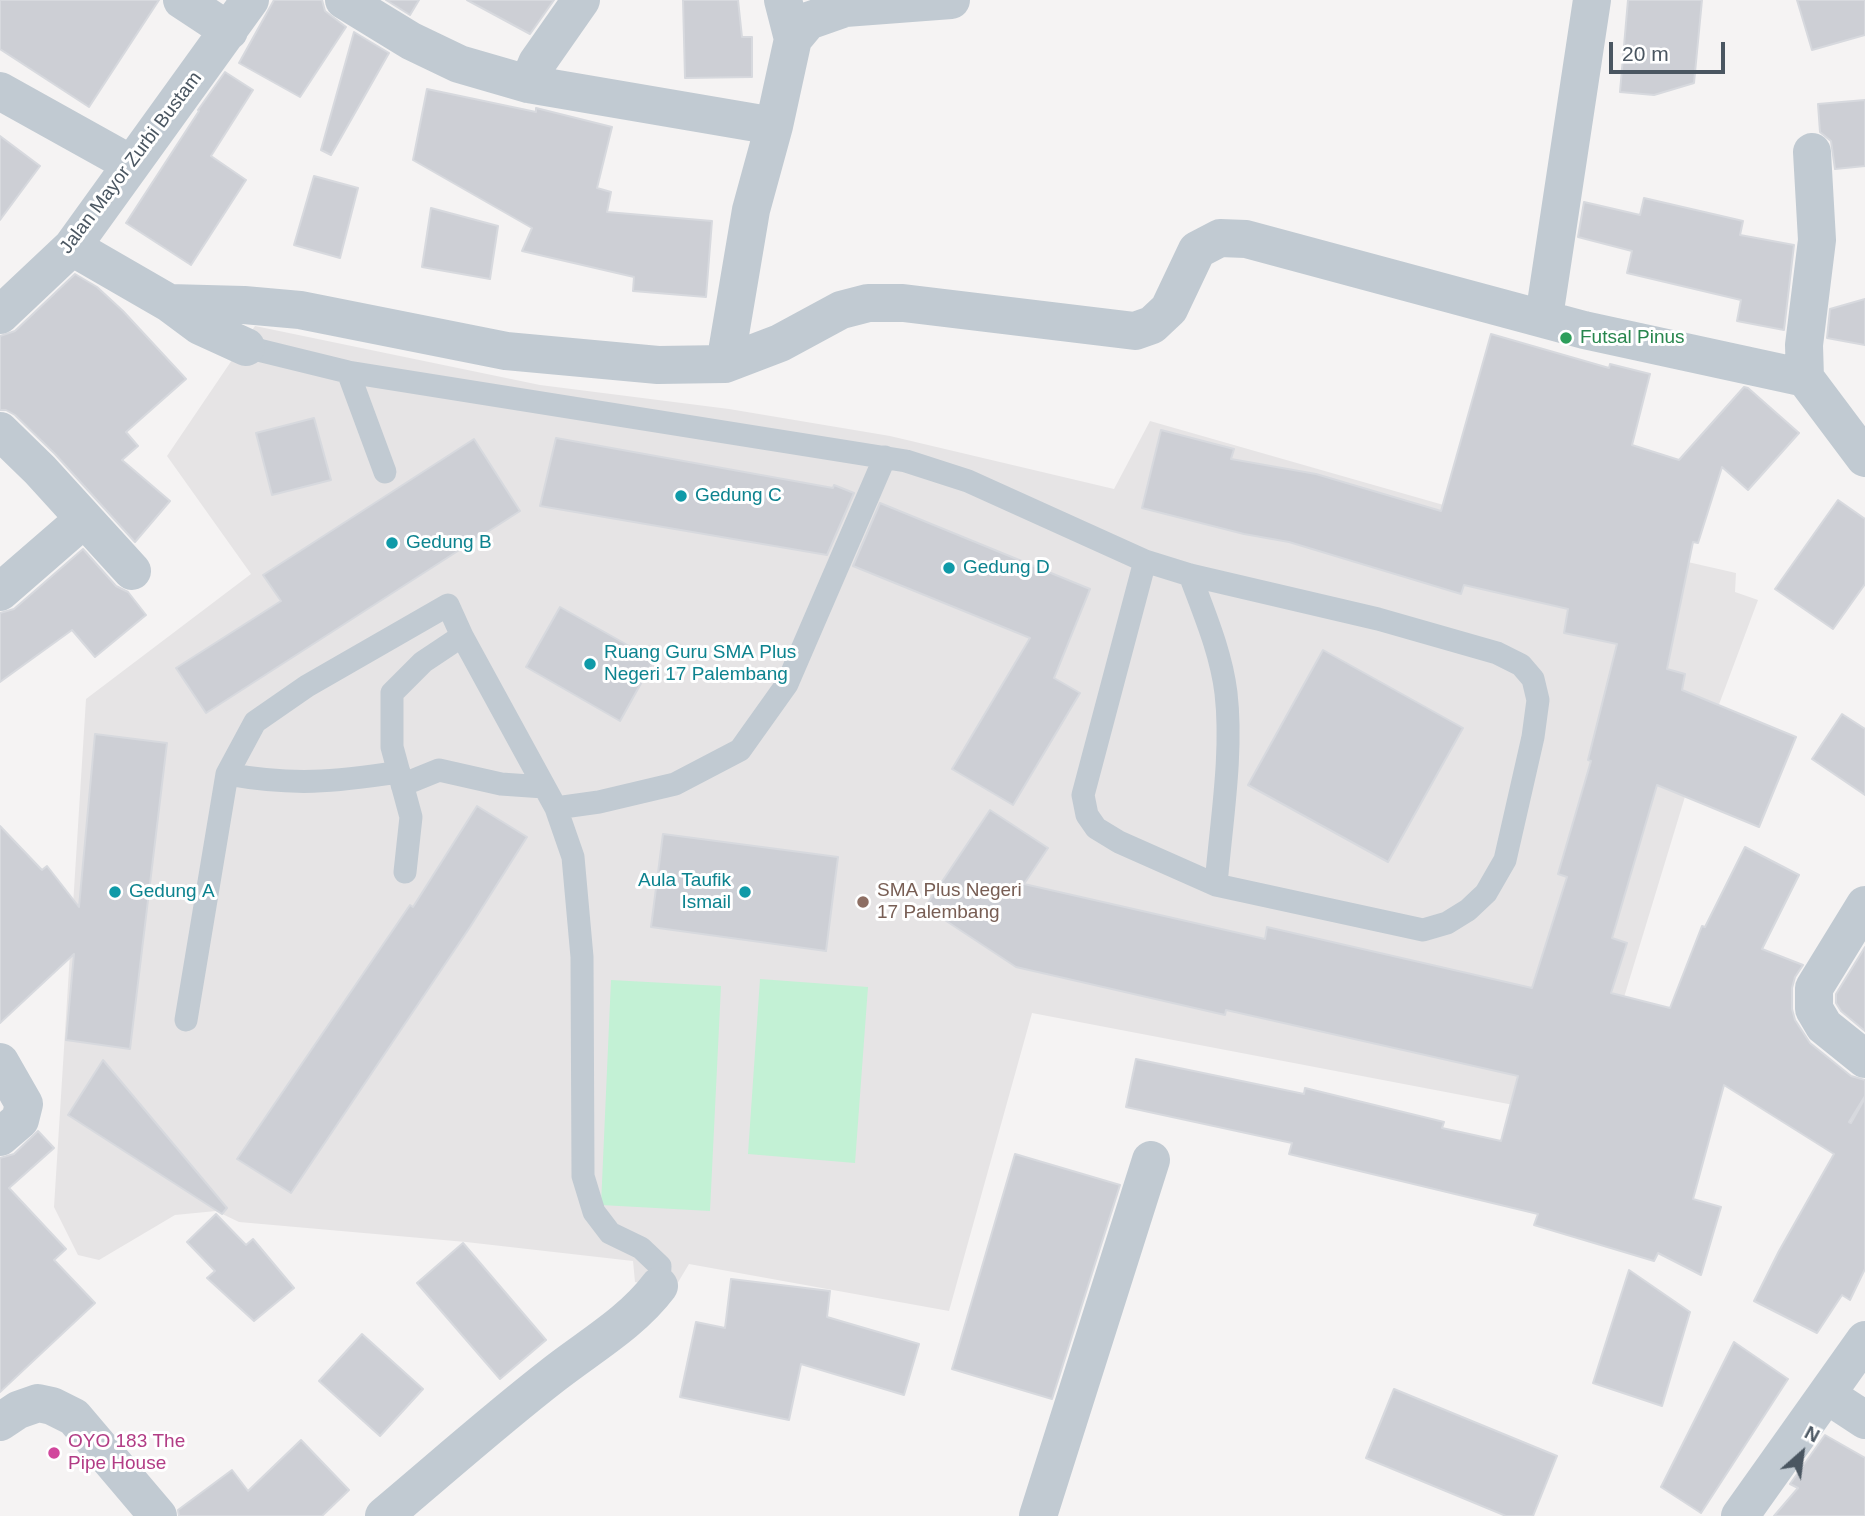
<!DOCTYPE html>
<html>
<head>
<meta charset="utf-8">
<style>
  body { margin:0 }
  #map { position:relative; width:1865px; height:1516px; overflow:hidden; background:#f5f3f3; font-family:Arial,sans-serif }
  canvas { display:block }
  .north { position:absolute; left:1767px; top:1418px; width:70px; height:70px; -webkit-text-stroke:5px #fff; paint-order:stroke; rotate:28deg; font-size:19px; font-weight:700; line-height:28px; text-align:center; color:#4a5661 }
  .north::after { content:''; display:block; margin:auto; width:24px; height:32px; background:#4a5661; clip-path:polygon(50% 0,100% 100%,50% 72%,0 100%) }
  .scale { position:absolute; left:1609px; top:42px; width:116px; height:32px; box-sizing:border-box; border:4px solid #4a5661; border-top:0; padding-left:9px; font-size:21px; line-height:24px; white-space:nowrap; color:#4a5661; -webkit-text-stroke:5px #fff; paint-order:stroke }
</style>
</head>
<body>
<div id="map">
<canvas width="1865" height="1516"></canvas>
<div class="north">N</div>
<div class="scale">20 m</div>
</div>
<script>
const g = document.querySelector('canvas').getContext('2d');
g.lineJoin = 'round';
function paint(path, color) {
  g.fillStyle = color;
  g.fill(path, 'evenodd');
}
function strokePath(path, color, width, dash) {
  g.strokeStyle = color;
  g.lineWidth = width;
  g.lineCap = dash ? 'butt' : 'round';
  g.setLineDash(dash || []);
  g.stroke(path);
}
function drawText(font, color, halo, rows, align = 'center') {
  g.font = font + ' Arial,sans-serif';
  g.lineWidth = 6;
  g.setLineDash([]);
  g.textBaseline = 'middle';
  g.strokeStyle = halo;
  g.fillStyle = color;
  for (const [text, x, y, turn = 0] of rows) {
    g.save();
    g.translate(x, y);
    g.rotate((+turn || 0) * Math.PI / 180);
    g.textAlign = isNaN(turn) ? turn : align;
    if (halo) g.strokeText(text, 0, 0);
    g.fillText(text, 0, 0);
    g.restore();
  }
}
const education = new Path2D(`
  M 255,326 L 540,385 L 729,409 L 890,436 L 1114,489 L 1150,421 L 1468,512 L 1736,573 L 1735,592 L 1758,600 L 1687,790 L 1587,1119 L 1032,1013 L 949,1311 L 689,1264 L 674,1289 L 635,1282 L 633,1261 L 466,1242 L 239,1222 L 216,1211 L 175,1215 L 99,1260 L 78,1255 L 54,1207 L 86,699 L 251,574 L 167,456 Z`);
const green = new Path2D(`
  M 760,979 L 868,987 L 855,1163 L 748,1154 Z
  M 611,980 L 721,986 L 710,1211 L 601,1205 Z`);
const building = new Path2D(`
  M 0,0 L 159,0 L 89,107 L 0,49 Z
  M 274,0 L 322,0 L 325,11 L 346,27 L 300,97 L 239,63 Z
  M 386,0 L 419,0 L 410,15 Z
  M 467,0 L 554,0 L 530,34 Z
  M 683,0 L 738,0 L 742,37 L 752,37 L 752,77 L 685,78 Z
  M 1628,0 L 1702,0 L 1694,83 L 1654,95 L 1620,92 Z
  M 1797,0 L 1865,0 L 1865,35 L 1812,50 Z
  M 354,32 L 389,53 L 331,155 L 321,150 Z
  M 225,72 L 253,90 L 211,156 L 246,180 L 191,265 L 126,223 L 199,111 L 198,110 Z
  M 427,89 L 536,112 L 536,108 L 612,127 L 597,188 L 611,192 L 607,212 L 712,221 L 706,297 L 633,291 L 634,277 L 522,251 L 532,228 L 413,160 Z
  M 1865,100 L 1865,166 L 1835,169 L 1831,141 L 1820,132 L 1818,104 Z
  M 0,136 L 40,166 L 0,220 Z
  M 314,176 L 358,188 L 340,258 L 294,245 Z
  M 1644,198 L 1743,221 L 1740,235 L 1794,245 L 1784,330 L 1737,321 L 1741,300 L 1627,273 L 1632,251 L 1578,237 L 1584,202 L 1640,215 Z
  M 431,208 L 498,226 L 490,279 L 422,267 Z
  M 75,274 L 97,287 L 123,311 L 186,379 L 126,432 L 138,446 L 122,460 L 170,501 L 135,542 L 55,454 L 15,415 L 6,410 L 0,410 L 0,336 L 15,331 Z
  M 1865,299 L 1865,345 L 1827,338 L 1830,309 Z
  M 1491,334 L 1609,368 L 1610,364 L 1650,374 L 1632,445 L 1679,460 L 1744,387 L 1748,388 L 1799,433 L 1748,490 L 1722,467 L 1698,543 L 1693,542 L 1667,669 L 1685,674 L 1682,690 L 1796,737 L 1759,827 L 1657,785 L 1612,938 L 1627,943 L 1611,993 L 1670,1008 L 1702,926 L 1705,927 L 1745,847 L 1799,875 L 1762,949 L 1803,965 L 1795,977 L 1792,988 L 1792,1009 L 1795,1020 L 1810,1043 L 1851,1076 L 1865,1080 L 1865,1096 L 1849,1122 L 1851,1123 L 1865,1098 L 1865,1269 L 1850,1300 L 1842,1295 L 1817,1333 L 1754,1301 L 1779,1251 L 1834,1154 L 1724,1085 L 1693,1199 L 1721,1207 L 1701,1275 L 1658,1253 L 1654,1261 L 1534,1225 L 1538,1214 L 1289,1154 L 1292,1143 L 1126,1107 L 1136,1059 L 1304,1094 L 1305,1088 L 1444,1122 L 1442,1128 L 1501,1141 L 1518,1076 L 1226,1010 L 1225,1015 L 1016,967 L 925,907 L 990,810 L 1048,848 L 1024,884 L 1265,939 L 1267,927 L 1532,988 L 1567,877 L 1558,874 L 1591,761 L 1588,760 L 1617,644 L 1564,633 L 1568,609 L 1464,585 L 1461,594 L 1289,542 L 1244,534 L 1142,508 L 1161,430 L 1234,449 L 1231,459 L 1316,474 L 1441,511 Z
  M 314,418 L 331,480 L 272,495 L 256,433 Z
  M 556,438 L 833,488 L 834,485 L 854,493 L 827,555 L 540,506 Z
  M 474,439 L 520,511 L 206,713 L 176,668 L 281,601 L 263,575 Z
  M 1838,500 L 1865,519 L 1865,584 L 1833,629 L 1775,589 Z
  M 880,503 L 1090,589 L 1054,678 L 1080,693 L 1013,805 L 952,769 L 1030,638 L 853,566 Z
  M 83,549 L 116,586 L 128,592 L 146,615 L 95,657 L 72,630 L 0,682 L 0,613 L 14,609 Z
  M 560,607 L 654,660 L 620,721 L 526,667 Z
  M 1323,650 L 1463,728 L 1388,862 L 1248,785 Z
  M 1842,714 L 1865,729 L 1865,795 L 1812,759 Z
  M 95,734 L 167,743 L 130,1049 L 66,1040 L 74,954 L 0,1023 L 0,826 L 42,870 L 47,866 L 79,907 Z
  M 477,806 L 527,837 L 470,927 L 291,1193 L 237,1159 L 410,905 L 413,907 Z
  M 663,834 L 838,857 L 826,951 L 651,927 Z
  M 1865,947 L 1865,1031 L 1841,1011 L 1836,1003 L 1836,994 Z
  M 103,1060 L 227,1208 L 222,1214 L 68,1115 Z
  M 38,1131 L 54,1148 L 9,1188 L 66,1249 L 54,1260 L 95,1303 L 0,1392 L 0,1158 L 14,1154 Z
  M 1015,1154 L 1120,1185 L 1052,1399 L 952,1369 Z
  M 216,1214 L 246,1245 L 253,1239 L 294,1288 L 254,1321 L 207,1278 L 215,1271 L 187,1242 Z
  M 463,1243 L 546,1340 L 500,1379 L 417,1283 Z
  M 1629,1270 L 1690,1312 L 1662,1406 L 1593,1383 Z
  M 731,1279 L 830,1291 L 827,1317 L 919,1344 L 904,1395 L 801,1364 L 789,1420 L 680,1397 L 696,1322 L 725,1328 Z
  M 362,1334 L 423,1389 L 380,1436 L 319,1381 Z
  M 1734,1342 L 1788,1379 L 1701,1513 L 1661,1487 Z
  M 1394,1389 L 1557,1456 L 1533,1516 L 1506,1516 L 1366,1458 Z
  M 1825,1435 L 1865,1458 L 1865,1516 L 1774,1516 L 1798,1488 L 1790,1484 Z
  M 301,1440 L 349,1490 L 322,1516 L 179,1516 L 178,1510 L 232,1470 L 248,1491 Z`);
const service = new Path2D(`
  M 246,347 L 348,372 L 906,461 L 968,481 L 1145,561 L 1190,575 L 1378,619 L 1497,653 L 1521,665 L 1533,679 L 1538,700 L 1533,737 L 1505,860 L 1486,893 L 1468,910 L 1447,923 L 1423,930 L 1216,885 L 1119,842 L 1096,828 L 1087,815 L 1083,795 L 1145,561
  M 348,372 L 385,472
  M 1190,575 C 1204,613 1221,652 1226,693 C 1233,754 1221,823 1216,885
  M 227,774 C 293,786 334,782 399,772
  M 402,785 L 439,770 L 501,784 L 544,787
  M 556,808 L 599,802 L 675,784 L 740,750 L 787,684 L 885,457
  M 405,872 L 411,817 L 392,747 L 392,693 L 423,662 L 462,636
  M 186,1020 L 227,774 L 255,722 L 307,686 L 448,605 L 462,636 L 556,808 L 573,857 L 582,957 L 583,1176 L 594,1212 L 610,1233 L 641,1248 L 660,1266 L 659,1286`);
const minor = new Path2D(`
  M 182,0 L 229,31
  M 344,0 L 411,41 L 459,64 L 528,84 L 774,126
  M 783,0 L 793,39
  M 528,84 L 537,63 L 581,0
  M 0,91 L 131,164
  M 72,247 L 169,303 L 200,326 L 246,347
  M 169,303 L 244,305 L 300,310 L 506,351 L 658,365 L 725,364 L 780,343 L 841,310 L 868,303 L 903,303 L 1135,331 L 1152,325 L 1169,309 L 1197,250 L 1220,238 L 1246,239 L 1584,330 L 1805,378 L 1865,458
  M 0,315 L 72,247 L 250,0
  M 1544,317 L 1592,0
  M 725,364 L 751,210 L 774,126 L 793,39 L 808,21 L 845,8 L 951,0
  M 1805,378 L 1804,345 L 1817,240 L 1812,152
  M 0,431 L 40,470 L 132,571
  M 0,592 L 84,519
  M 1865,905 L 1814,988 L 1814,1009 L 1824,1026 L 1865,1059
  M 0,1062 L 24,1104 L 20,1120 L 0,1137
  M 1827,1395 L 1865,1420
  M 0,1422 L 18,1410 L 38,1403 L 52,1406 L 74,1417 L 158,1516
  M 384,1516 C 440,1469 495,1420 553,1375 C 590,1346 631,1323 659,1286
  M 1038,1516 L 1151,1160
  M 1740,1516 L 1865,1340`);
const markers = [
  [1566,338,7,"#2e9e5b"],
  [681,496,7,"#0f9aa8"],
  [392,543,7,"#0f9aa8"],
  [949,568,7,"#0f9aa8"],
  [590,664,7,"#0f9aa8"],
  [115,892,7,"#0f9aa8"],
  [745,892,7,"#0f9aa8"],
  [863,902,7,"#8d6e63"],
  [54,1453,7,"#d1479c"]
];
const streetNames = [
  ["Jalan Mayor Zurbi Bustam",131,163,-53]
];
const leisureNames = [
  ["Futsal Pinus",1580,338]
];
const cultureNames = [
  ["Gedung C",695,496],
  ["Gedung B",406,543],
  ["Gedung D",963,568],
  ["Ruang Guru SMA Plus",604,653],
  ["Negeri 17 Palembang",604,675],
  ["Aula Taufik",731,881,"right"],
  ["Ismail",731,903,"right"],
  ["Gedung A",129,892]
];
const educationNames = [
  ["SMA Plus Negeri",877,891],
  ["17 Palembang",877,913]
];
const hotelNames = [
  ["OYO 183 The",68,1442],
  ["Pipe House",68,1464]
];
paint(education, '#e6e4e5');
paint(green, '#c3f1d5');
paint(building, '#cdcfd5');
strokePath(building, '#d7d9de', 2);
strokePath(service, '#c1cad2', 23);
strokePath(minor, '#c1cad2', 38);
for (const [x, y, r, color] of markers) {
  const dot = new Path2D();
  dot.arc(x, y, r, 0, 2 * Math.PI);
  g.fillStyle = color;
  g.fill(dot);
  strokePath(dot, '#fff', 2.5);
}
drawText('19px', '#4a5661', '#fff', streetNames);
drawText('19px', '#27864d', '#fff', leisureNames, 'left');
drawText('19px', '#0d838f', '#fff', cultureNames, 'left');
drawText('19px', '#785e54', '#fff', educationNames, 'left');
drawText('19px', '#b23c85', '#fff', hotelNames, 'left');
</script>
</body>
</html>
